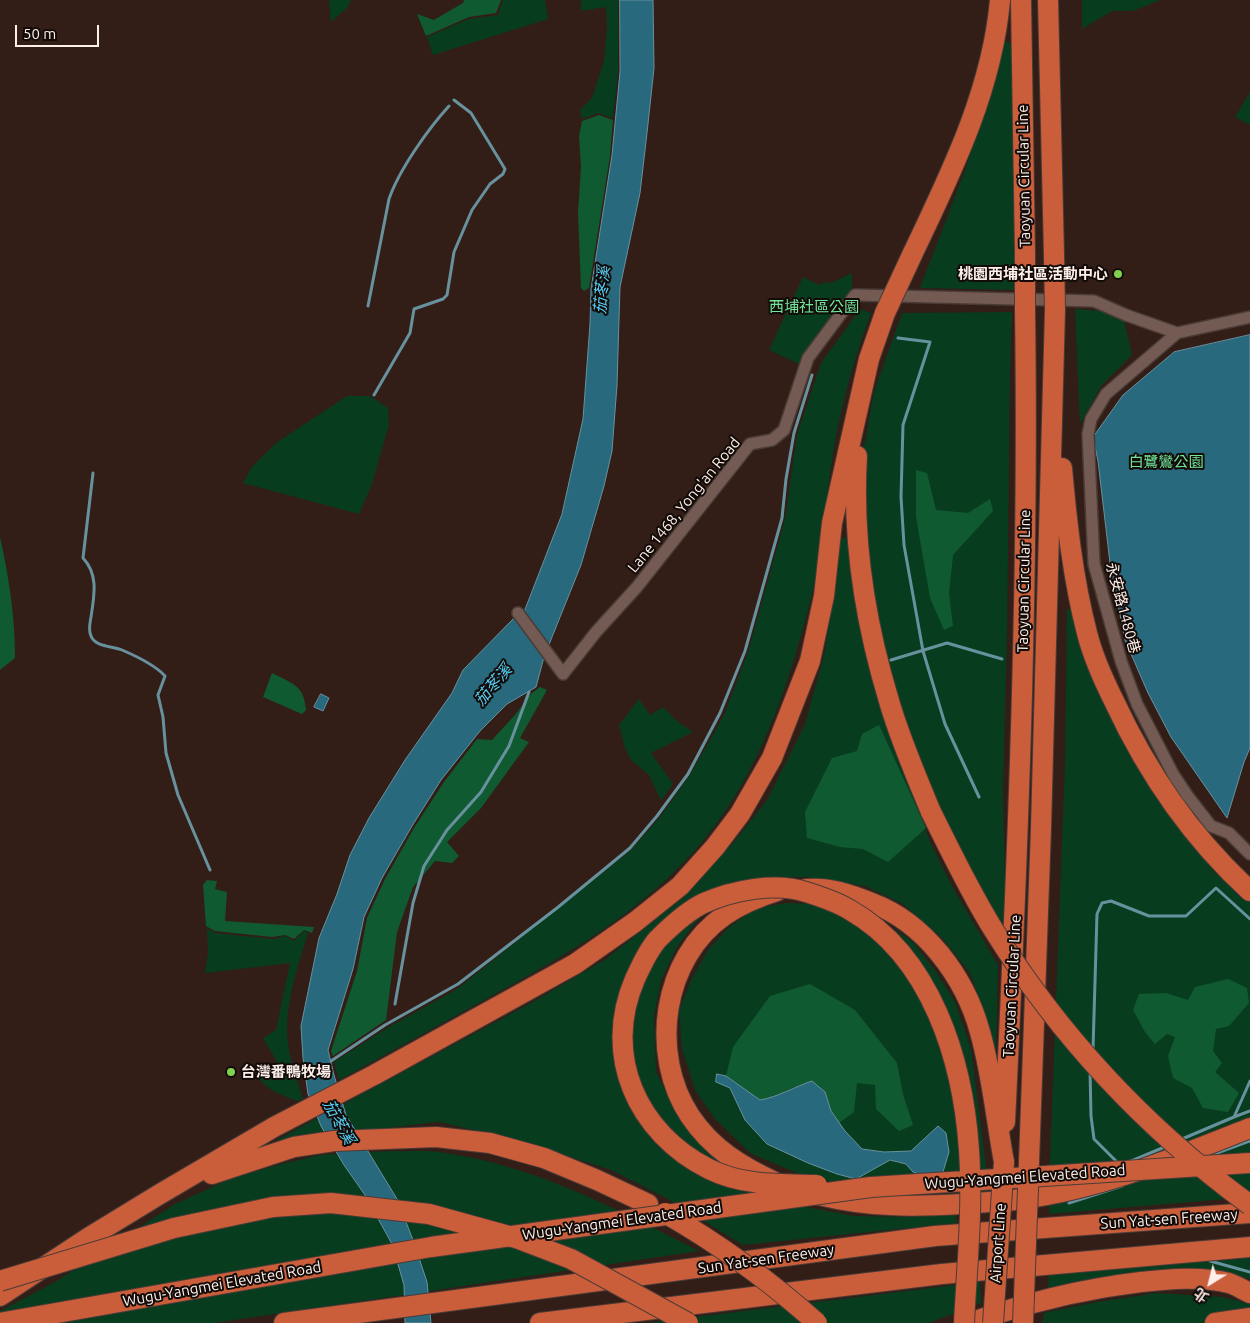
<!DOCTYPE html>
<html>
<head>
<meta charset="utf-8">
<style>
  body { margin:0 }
  #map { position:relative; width:1250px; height:1323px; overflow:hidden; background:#321e17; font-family:Ubuntu,"Noto Sans TC",sans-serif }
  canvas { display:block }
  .north { position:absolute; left:1185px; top:1258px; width:50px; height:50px; -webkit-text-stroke:4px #130b08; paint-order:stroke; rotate:216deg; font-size:14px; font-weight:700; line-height:20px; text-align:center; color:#fdefea }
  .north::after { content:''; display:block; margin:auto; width:18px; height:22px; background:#fdefea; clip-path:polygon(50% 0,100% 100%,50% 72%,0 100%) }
  .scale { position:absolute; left:15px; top:25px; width:84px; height:22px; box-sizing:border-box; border:2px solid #fdefea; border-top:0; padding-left:6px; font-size:15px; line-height:18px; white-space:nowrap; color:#fdefea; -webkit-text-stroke:4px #130b08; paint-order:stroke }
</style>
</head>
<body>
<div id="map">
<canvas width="1250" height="1323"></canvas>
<div class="north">北</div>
<div class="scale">50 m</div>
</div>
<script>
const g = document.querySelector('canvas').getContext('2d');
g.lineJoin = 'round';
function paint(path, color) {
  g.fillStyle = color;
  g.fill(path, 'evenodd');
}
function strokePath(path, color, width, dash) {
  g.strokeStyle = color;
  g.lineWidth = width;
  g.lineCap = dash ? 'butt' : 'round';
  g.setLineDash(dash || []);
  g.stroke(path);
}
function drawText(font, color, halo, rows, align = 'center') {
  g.font = font + ' Ubuntu,"Noto Sans TC",sans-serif';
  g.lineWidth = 4;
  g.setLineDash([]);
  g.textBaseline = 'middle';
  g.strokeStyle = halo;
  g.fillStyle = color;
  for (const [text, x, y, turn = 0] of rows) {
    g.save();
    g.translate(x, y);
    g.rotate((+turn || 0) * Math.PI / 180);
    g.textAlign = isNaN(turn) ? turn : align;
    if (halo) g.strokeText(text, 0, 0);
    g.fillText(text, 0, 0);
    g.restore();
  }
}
const green = new Path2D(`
  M 329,0 L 351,0 L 347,8 L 331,22 Z
  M 503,0 L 545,0 L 548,19 L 433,55 L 427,37 L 469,19 L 498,15 Z
  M 581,0 L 618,0 L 618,72 L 613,118 L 598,113 L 582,119 L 580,110 L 592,98 L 604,61 L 607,28 L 606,7 L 581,11 Z
  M 1082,0 L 1160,0 L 1133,11 L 1112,11 L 1082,29 Z
  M 1004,41 L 1014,44 L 1014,290 L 920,288 L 966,168 Z
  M 1250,92 L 1250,125 L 1235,117 Z
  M 852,273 L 852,286 L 849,298 L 801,365 L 769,350 L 803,277 L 819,285 L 825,282 L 831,283 Z
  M 860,309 L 871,313 C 851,366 838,417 830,473 C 825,507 824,544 816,577 C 794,670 764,768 702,842 C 643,912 563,957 484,1000 C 435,1027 387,1054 339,1080 L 334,1062 L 387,1028 L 457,989 L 631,850 L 660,817 L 690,775 L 724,715 L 748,652 L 785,519 L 797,435 L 821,363 Z
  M 1075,309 L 1101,311 L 1124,320 L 1132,355 L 1102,385 L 1080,424 Z
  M 1012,312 L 1010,372 L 1007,638 L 1003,789 L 1006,932 L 955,845 L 913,748 L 879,630 L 864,551 L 862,458 L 874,392 L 902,313 Z
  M 347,396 L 370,396 L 388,408 L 389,424 L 372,484 L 359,514 L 243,483 L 252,467 L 276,443 Z
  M 848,537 L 892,738 L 930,842 L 953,888 L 998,965 L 996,1054 L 984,1011 L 970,973 L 942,938 L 903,904 L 865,886 L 806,877 L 765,877 L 709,910 L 695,923 L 677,947 L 661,980 L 654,1016 L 656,1072 L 677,1114 L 714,1156 L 768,1192 L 806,1207 L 854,1216 L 906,1217 L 956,1215 L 957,1223 L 743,1245 L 666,1198 L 611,1170 L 511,1138 L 438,1122 L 275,1141 L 533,1002 L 606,959 L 684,897 L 734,842 L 767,800 L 805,724 L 825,652 L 839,539 Z
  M 1073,608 L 1151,787 L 1215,873 L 1250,902 L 1250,1119 L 1132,1165 L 1049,1186 L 1065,763 L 1067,609 Z
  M 639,699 L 650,715 L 663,707 L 678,722 L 693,732 L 651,753 L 673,784 L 661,801 L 649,775 L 631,760 L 625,748 L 619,725 Z
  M 787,903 L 814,904 L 869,913 L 912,941 L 936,972 L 955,1002 L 971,1049 L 989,1189 L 908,1195 L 881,1195 L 794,1172 L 750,1153 L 715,1119 L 695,1090 L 682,1049 L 679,1011 L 691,980 L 708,950 L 729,927 L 757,908 Z
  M 207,928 L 215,933 L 273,939 L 285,936 L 294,941 L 304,931 L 308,933 C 297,970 282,1011 289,1050 C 292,1067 298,1083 303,1099 L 297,1101 C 282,1095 268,1091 259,1078 L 279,1065 L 263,1038 L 276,1030 L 290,963 L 205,973 L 208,953 Z
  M 1250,1133 L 1250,1197 L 1050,1214 L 1048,1201 Z
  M 393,1151 C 408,1152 424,1150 439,1152 C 532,1164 617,1209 699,1251 L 214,1323 L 0,1323 L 0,1311 L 55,1282 L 175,1204 L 232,1178 L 282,1164 L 320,1155 Z
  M 1250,1257 L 1250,1279 C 1188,1258 1110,1276 1048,1290 L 1049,1275 Z
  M 980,1282 L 981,1303 L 929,1323 L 646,1323 Z
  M 1156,1293 L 1223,1297 L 1250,1304 L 1250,1323 L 1042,1323 L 1044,1313 L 1091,1303 Z`);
const forest = new Path2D(`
  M 464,0 L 501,0 L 496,13 L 469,17 L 426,36 L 417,14 L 434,20 L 463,3 Z
  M 599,115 L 613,120 L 610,156 L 589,288 L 584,291 L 581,288 L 578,213 L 581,167 L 579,136 L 582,121 Z
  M 916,470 L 927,473 L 936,510 L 968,513 L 990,499 L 993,511 L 953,555 L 949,594 L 953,626 L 944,630 L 930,598 L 916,517 Z
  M 0,537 C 9,578 15,616 15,658 L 0,670 Z
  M 272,673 C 293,684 304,685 306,710 L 302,714 L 263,697 Z
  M 540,687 L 547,690 L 520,738 L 529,742 L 481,808 L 447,842 L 459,856 L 452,863 L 435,861 L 413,887 L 397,932 L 386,1020 L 333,1056 L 331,1051 L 357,971 L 367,918 L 385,879 L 414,828 L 444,782 L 477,739 L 492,740 L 515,715 L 531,694 Z
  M 879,725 L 926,828 L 888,862 L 863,849 L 840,847 L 807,838 L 805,812 L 832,758 L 857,751 L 862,734 Z
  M 207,880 L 217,881 L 215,889 L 227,892 L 225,921 L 314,927 L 312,933 L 304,930 L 294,939 L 285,935 L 272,937 L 215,931 L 206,926 L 203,885 Z
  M 1228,979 L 1247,988 L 1249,1003 L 1229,1026 L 1216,1029 L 1213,1051 L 1222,1063 L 1215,1072 L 1239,1093 L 1228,1112 L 1203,1108 L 1192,1088 L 1173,1078 L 1168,1056 L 1175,1037 L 1167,1034 L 1155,1044 L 1145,1032 L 1133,1010 L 1139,994 L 1166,993 L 1188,1000 L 1195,987 Z
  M 810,984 L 855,1010 L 897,1063 L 903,1094 L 913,1125 L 899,1131 L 876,1109 L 875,1085 L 857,1083 L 854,1112 L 839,1123 L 831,1111 L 825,1092 L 794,1087 L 773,1098 L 760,1100 L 726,1076 L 733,1047 L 770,996 Z`);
const water = new Path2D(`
  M 620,0 L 653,0 L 654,68 L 647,133 L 640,193 L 620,287 L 617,385 L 612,451 L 604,486 L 581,565 L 544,657 L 536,687 L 507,704 L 480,731 L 441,780 L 412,826 L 382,878 L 364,917 L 353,969 L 328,1050 L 334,1075 L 346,1115 L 397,1199 L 413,1240 L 427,1282 L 431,1323 L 405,1323 L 404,1285 L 392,1244 L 365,1195 L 344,1165 L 321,1126 L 308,1094 L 303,1058 L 301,1026 L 319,938 L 337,894 L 350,855 L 369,818 L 405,760 L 452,693 L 463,670 L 515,617 L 524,612 L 562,514 L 583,419 L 590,324 L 591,289 L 612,155 L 620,72 Z
  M 1250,335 L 1250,748 L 1244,762 L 1227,818 L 1171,737 L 1148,693 L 1125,640 L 1110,563 L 1098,461 L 1093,437 L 1123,395 L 1174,352 Z
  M 321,694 L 329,698 L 323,711 L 314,707 Z
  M 717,1074 L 726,1076 L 760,1100 C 778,1097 794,1087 812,1081 L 825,1092 L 831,1111 L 845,1131 L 862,1149 L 884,1152 L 911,1151 L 938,1126 L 946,1133 L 949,1152 L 943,1172 L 928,1178 L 913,1172 L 906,1164 L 890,1160 L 856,1179 L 837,1174 L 808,1163 L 767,1144 L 745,1120 L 730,1088 L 716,1082 Z`);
const stream = new Path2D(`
  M 368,306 L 389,199 C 399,170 428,129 449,106
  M 898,338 L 930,342 L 903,425 L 901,497 L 904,545 L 923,651 L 945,724 L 979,797
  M 374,395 L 410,333 L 414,309 L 443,299 L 447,295 L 454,252 L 472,210 L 490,184 L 503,174 L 505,169 L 471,113 L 454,100
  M 93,473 L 83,558 C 99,575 94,596 91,617 C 90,623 88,630 91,636 C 95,647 113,646 122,650 C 136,656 155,665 165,676 L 158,695 L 163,717 L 166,753 L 178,795 L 210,870
  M 891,660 L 947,643 L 1002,659
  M 395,1004 L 413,903 L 424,866 L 447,830 L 481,792 L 509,746 L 529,692
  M 1093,1049 L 1097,914 L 1102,903 L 1111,901 L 1149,916 L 1186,916 L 1216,888 L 1250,919
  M 331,1061 L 385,1025 L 458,984 L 557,908 L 630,848 L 657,816 L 688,774 L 720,713 L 745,651 L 782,518 L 786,479 L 794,433 L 812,375
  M 1090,1070 L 1091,1116 L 1094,1139 L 1119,1164
  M 1250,1081 L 1234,1117 L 1250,1111
  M 1182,1139 L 1234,1117
  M 1206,1157 L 1250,1141
  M 1129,1162 L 1167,1146
  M 1069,1203 L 1122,1186
  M 1210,1261 L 1250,1272`);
const street = new Path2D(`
  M 1177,333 L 1106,394 L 1091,419 L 1088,434 L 1094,564 L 1121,661 L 1137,704 L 1173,774 L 1187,795 L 1211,826 L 1229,833 L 1250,854
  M 518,613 L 563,674 L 596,632 L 637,587 L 750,444 L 772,440 L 784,430 L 808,358 L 855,295 L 1094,301 L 1126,315 L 1177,333 L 1250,317`);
const highway = new Path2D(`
  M 1021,0 L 1025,254
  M 1048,0 L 1054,255
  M 912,255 C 951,173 992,91 1000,0
  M 857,456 C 852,539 865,622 889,701 C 900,739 916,776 931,812
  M 1062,468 C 1067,524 1073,579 1087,633 C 1093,657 1103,679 1114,701 C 1147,772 1192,838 1250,891
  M 806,889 C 829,887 850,894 872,903 C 925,923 965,977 980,1032 C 992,1074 996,1119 1004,1162
  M 1005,1122 C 1018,851 1029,580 1025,309
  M 1029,1162 L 1041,828 L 1055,310
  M 212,1174 L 294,1147 L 334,1141 L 436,1137 L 490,1143 L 544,1158 L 597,1180 L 648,1204
  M 777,1183 C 742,1167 712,1149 690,1116 C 649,1054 662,958 725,915 C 741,904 758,897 777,891
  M 819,1195 C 869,1207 911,1207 962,1204 C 982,1202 1002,1202 1022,1199 C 1101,1189 1177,1157 1250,1128
  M 0,1296 L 88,1238 L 160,1194 L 274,1127 L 374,1075 L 575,964 L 635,922 L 680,886 L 715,847 L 740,814 L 772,758 L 810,661 L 824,596 L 832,523 L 869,359 L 885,313
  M 284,1323 L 935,1236 L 1250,1213
  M 540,1323 L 942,1274 L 1250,1247
  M 970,1323 C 1025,1303 1082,1289 1141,1282 C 1169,1279 1201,1276 1229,1283 C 1236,1285 1243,1290 1250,1293
  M 1215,1323 L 1250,1318`);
const highwayBridge = new Path2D(`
  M 1025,254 L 1025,309
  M 1054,255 L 1055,310
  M 885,313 L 912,255
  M 931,812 C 951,852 970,892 993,929 C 1060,1037 1148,1130 1250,1205
  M 817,1185 C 780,1184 743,1186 709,1169 C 637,1133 602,1055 635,979 C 641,966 648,950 658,939 C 671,926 687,911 704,903 C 734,890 775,882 806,892 C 822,897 837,902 850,910 C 932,957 963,1061 969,1150 C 973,1207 967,1266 964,1323
  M 665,1213 C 719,1244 771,1282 817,1323
  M 0,1281 L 174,1228 L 273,1207 L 331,1203 L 429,1214 L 516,1238 L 571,1259 L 688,1323
  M 0,1323 L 431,1247 L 871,1187 L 1250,1163
  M 993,1323 L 1004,1162
  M 1023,1323 L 1029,1162`);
const markers = [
  [1118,274,5,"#82d050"],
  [231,1072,5,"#82d050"]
];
const streetNames = [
  ["Taoyuan Circular Line",1024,176,-91],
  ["Lane 1468, Yong'an Road",684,505,-51],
  ["Taoyuan Circular Line",1024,581,-89],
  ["永安路1480巷",1123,608,75],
  ["Taoyuan Circular Line",1012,986,-87],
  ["Wugu-Yangmei Elevated Road",1025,1177,-4],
  ["Sun Yat-sen Freeway",1169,1219,-4],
  ["Wugu-Yangmei Elevated Road",622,1221,-8],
  ["Airport Line",998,1243,-86],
  ["Sun Yat-sen Freeway",766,1259,-8],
  ["Wugu-Yangmei Elevated Road",222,1284,-10]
];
const poiNames = [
  ["桃園西埔社區活動中心",1108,274],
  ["台灣番鴨牧場",241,1072,"left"]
];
const parkNames = [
  ["西埔社區公園",814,307],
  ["白鷺鸞公園",1166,462]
];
const waterNames = [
  ["茄苳溪",602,290,-85],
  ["茄苳溪",493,685,-50],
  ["茄苳溪",339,1122,61]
];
paint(green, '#083c1f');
paint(forest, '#105a31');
paint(water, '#28697e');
strokePath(water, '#68919e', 1);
strokePath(stream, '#68919e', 3);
strokePath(street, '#4b3b36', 14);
strokePath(highway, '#4b3b36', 22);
strokePath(street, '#735b53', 11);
strokePath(highway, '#ca5e3b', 20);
strokePath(highwayBridge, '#4b3b36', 22, []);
strokePath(highwayBridge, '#ca5e3b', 20);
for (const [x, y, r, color] of markers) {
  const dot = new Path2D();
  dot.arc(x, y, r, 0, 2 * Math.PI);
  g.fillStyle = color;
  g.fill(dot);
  strokePath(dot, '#130b08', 2);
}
drawText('15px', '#fdefea', '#130b08', streetNames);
drawText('bold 15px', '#fdefea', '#130b08', poiNames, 'right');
drawText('15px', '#71e69b', '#130b08', parkNames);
drawText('italic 16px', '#55d1f8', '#130b08', waterNames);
</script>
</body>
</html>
